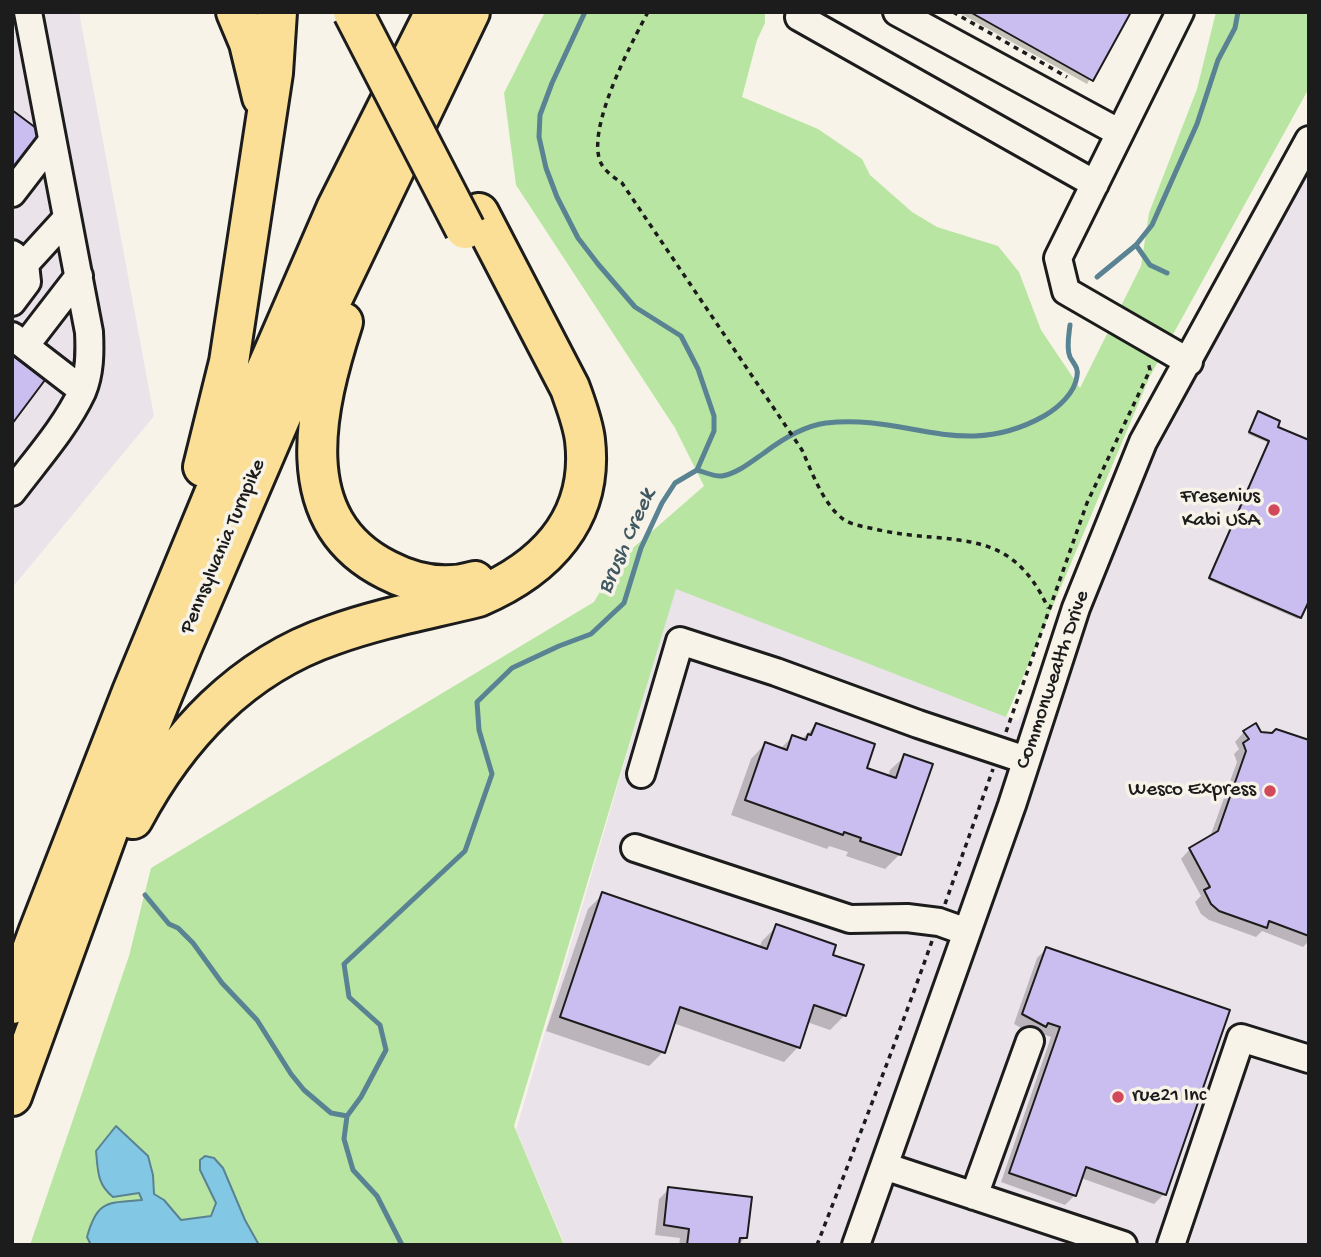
<!DOCTYPE html>
<html>
<head>
<meta charset="utf-8">
<style>
  body { margin:0 }
  #map { position:relative; width:1321px; height:1257px; overflow:hidden; background:#f7f3e8; font-family:"Gochi Hand",sans-serif }
  canvas { display:block }
  .frame { position:absolute; inset:0; border:14px solid #1c1c1c; pointer-events:none }
</style>
</head>
<body>
<div id="map">
<canvas width="1321" height="1257"></canvas>
<div class="frame"></div>
</div>
<script>
const g = document.querySelector('canvas').getContext('2d');
g.lineJoin = 'round';
function paint(path, color) {
  g.fillStyle = color;
  g.fill(path, 'evenodd');
}
function strokePath(path, color, width, dash) {
  g.strokeStyle = color;
  g.lineWidth = width;
  g.lineCap = dash ? 'butt' : 'round';
  g.setLineDash(dash || []);
  g.stroke(path);
}
function drawText(font, color, halo, rows, align = 'center') {
  g.font = font + ' "Gochi Hand",sans-serif';
  g.lineWidth = 7;
  g.setLineDash([]);
  g.textBaseline = 'middle';
  g.strokeStyle = halo;
  g.fillStyle = color;
  for (const [text, x, y, turn = 0] of rows) {
    g.save();
    g.translate(x, y);
    g.rotate((+turn || 0) * Math.PI / 180);
    g.textAlign = isNaN(turn) ? turn : align;
    if (halo) g.strokeText(text, 0, 0);
    g.fillText(text, 0, 0);
    g.restore();
  }
}
const built = new Path2D(`
  M 12,12 L 79,12 L 154,416 L 12,588 Z
  M 1309,172 L 1309,1245 L 565,1245 L 516,1130 L 676,588 L 1018,721 L 1210,345 Z`);
const green = new Path2D(`
  M 545,12 L 765,12 L 765,23 L 757,40 L 742,97 L 818,129 L 862,159 L 870,175 L 912,212 L 937,227 L 998,246 L 1019,272 L 1041,330 L 1080,388 L 1141,266 L 1149,213 L 1197,89 L 1216,12 L 1309,12 L 1309,88 L 1150,376 L 1006,717 L 676,589 L 514,1126 L 564,1245 L 30,1245 L 129,956 L 151,868 L 594,602 L 618,561 L 704,486 L 675,428 L 516,185 L 504,93 Z`);
const water = new Path2D(`
  M 116,1126 L 148,1156 L 153,1175 L 154,1194 L 164,1200 L 181,1220 L 211,1216 L 216,1203 L 200,1170 L 200,1160 L 205,1156 L 214,1158 L 223,1168 L 245,1220 L 259,1245 L 91,1245 L 87,1237 C 97,1200 107,1203 142,1200 L 139,1193 L 113,1197 C 97,1184 98,1171 96,1151 Z`);
const shadow = new Path2D(`
  M 958,12 L 1129,12 L 1087,84 Z
  M 1257,415 L 1275,428 L 1309,596 L 1298,619 L 1209,580 L 1269,443 L 1248,434 Z
  M 816,725 L 865,769 L 888,777 L 890,770 L 905,756 L 900,854 L 885,869 L 846,856 L 848,852 L 829,846 L 827,849 L 731,815 L 751,759 L 765,744 L 780,749 L 792,737 L 801,740 Z
  M 1244,732 L 1309,742 L 1309,941 L 1303,947 L 1262,931 L 1256,937 L 1209,920 L 1201,914 L 1195,902 L 1201,896 L 1181,859 L 1190,849 L 1210,837 L 1237,762 L 1234,754 L 1239,749 L 1235,742 Z
  M 603,894 L 759,948 L 762,941 L 777,926 L 845,1015 L 830,1030 L 807,1022 L 798,1047 L 784,1062 L 673,1023 L 663,1052 L 649,1066 L 546,1031 L 588,909 Z
  M 1046,949 L 1164,1194 L 1154,1204 L 1081,1178 L 1075,1195 L 1065,1205 L 1001,1182 L 1051,1037 L 1038,1033 L 1035,1036 L 1014,1024 L 1037,958 Z
  M 669,1189 L 745,1238 L 738,1245 L 679,1245 L 680,1238 L 655,1235 L 659,1199 Z`);
const stream = new Path2D(`
  M 1136,245 L 1150,265 L 1167,273
  M 1097,277 L 1136,245 L 1152,225 L 1197,124 L 1218,60 L 1235,28 L 1238,12
  M 697,470 C 704,472 715,477 722,476 C 738,473 751,462 764,453 C 781,440 804,426 826,423 C 906,413 962,462 1044,416 C 1058,408 1075,393 1077,376 C 1079,368 1073,363 1070,357 C 1066,348 1069,334 1070,325
  M 145,895 L 169,924 L 178,928 L 193,943 L 222,983 L 257,1020 L 291,1074 L 304,1090 L 331,1113 L 347,1116
  M 402,1245 L 377,1196 L 353,1170 L 344,1139 L 347,1116 L 361,1097 L 386,1050 L 380,1025 L 349,997 L 344,964 L 465,851 L 492,774 L 479,730 L 477,702 L 512,668 L 559,646 L 591,634 L 624,603 L 641,548 L 662,503 L 675,483 L 697,470 L 714,431 L 714,416 L 698,369 L 681,336 L 635,307 L 598,264 L 578,238 L 557,197 L 546,168 L 539,137 L 540,115 L 552,83 L 585,12`);
const building = new Path2D(`
  M 970,12 L 1131,12 L 1093,81 Z
  M 12,110 L 44,134 L 12,175 Z
  M 12,355 L 45,380 L 12,424 Z
  M 1258,411 L 1280,421 L 1278,427 L 1309,440 L 1309,601 L 1301,618 L 1209,578 L 1269,441 L 1249,432 Z
  M 816,723 L 875,744 L 867,768 L 896,778 L 904,754 L 933,764 L 901,855 L 860,841 L 861,838 L 844,832 L 843,835 L 745,800 L 765,742 L 787,750 L 792,735 L 806,740 L 808,734 L 811,735 Z
  M 1256,723 L 1261,732 L 1272,733 L 1276,729 L 1309,740 L 1309,936 L 1269,921 L 1267,928 L 1219,911 L 1211,904 L 1204,890 L 1210,887 L 1189,848 L 1218,831 L 1246,751 L 1243,743 L 1249,739 L 1243,731 Z
  M 602,892 L 767,949 L 776,924 L 836,945 L 833,955 L 864,965 L 846,1016 L 814,1005 L 800,1048 L 680,1007 L 665,1053 L 560,1017 Z
  M 1046,947 L 1230,1010 L 1166,1195 L 1086,1167 L 1076,1196 L 1009,1173 L 1060,1027 L 1048,1023 L 1046,1027 L 1022,1014 Z
  M 668,1187 L 752,1197 L 747,1238 L 740,1238 L 739,1245 L 687,1245 L 689,1229 L 664,1225 Z`);
const path = new Path2D(`
  M 648,12 C 632,42 583,133 602,165 C 607,173 615,178 622,183 L 802,450 C 812,472 823,504 843,519 C 853,526 868,527 879,530 C 954,546 1010,524 1048,608
  M 953,12 L 1067,77
  M 1006,732 L 1087,503 L 1150,370 L 1148,362
  M 945,904 L 993,769
  M 817,1245 C 856,1144 896,1043 932,941`);
const minor = new Path2D(`
  M 802,12 L 799,17 L 1095,184
  M 897,12 L 1120,133
  M 1180,12 L 1058,258 L 1066,291 L 1189,362
  M 12,193 L 52,141
  M 12,254 L 25,264 L 27,282 L 12,302
  M 25,264 L 67,218
  M 12,336 L 82,390
  M 25,346 L 79,276
  M 12,492 C 36,460 65,428 82,392 C 90,373 90,352 89,332 L 28,12
  M 641,774 L 680,641 L 776,672 L 918,724 L 1026,760
  M 635,848 L 850,919 L 907,918 L 939,922 L 967,932
  M 884,1166 L 1123,1245
  M 974,1196 L 1030,1041
  M 856,1245 L 1012,805 L 1076,608 L 1143,442 L 1309,140
  M 1171,1245 L 1241,1038 L 1309,1059`);
const highway = new Path2D(`
  M 236,12 L 249,43 L 262,97
  M 343,322 C 316,406 287,520 387,570 C 414,584 445,590 475,581
  M 203,467 L 229,362 L 273,73 L 277,12
  M 133,819 C 177,736 242,666 333,635 C 380,618 430,609 478,597 C 546,568 594,518 585,440 C 583,423 576,405 570,388 L 479,213
  M 12,1004 L 38,933 L 132,692 L 250,407 L 336,209 L 435,12
  M 12,1096 L 118,804 L 182,647 L 326,312 L 470,12`);
const highwayBridge = new Path2D(`
  M 353,12 L 465,229`);
const markers = [
  [1274,510,7,"#d1495b"],
  [1270,791,7,"#d1495b"],
  [1118,1097,7,"#d1495b"]
];
const poiNames = [
  ["Fresenius",1260,498],
  ["Kabi USA",1260,522],
  ["Wesco Express",1256,791],
  ["rue21 Inc",1132,1097,"left"]
];
const streetNames = [
  ["Pennsylvania Turnpike",224,547,-67],
  ["Commonwealth Drive",1054,680,-71]
];
const waterNames = [
  ["Brush Creek",628,542,-66]
];
paint(built, '#eae3ea');
paint(green, '#b9e5a3');
paint(water, '#82c7e3');
strokePath(water, '#598393', 2);
paint(shadow, '#0003');
strokePath(stream, '#598393', 5);
paint(building, '#cabdef');
strokePath(building, '#1c1c1c', 2);
strokePath(minor, '#1c1c1c', 32);
strokePath(highway, '#1c1c1c', 44);
strokePath(path, '#1c1c1c', 3.5, [5, 5]);
strokePath(minor, '#f7f3e8', 26);
strokePath(highway, '#fbdf96', 38);
strokePath(highwayBridge, '#1c1c1c', 44, []);
strokePath(highwayBridge, '#fbdf96', 38);
for (const [x, y, r, color] of markers) {
  const dot = new Path2D();
  dot.arc(x, y, r, 0, 2 * Math.PI);
  g.fillStyle = color;
  g.fill(dot);
  strokePath(dot, '#f7f3e8', 2.5);
}
drawText('21px', '#1c1c1c', '#f7f3e8', poiNames, 'right');
drawText('21px', '#1c1c1c', '#f7f3e8', streetNames);
drawText('italic 23px', '#405862', '#f7f3e8', waterNames);
</script>
</body>
</html>
